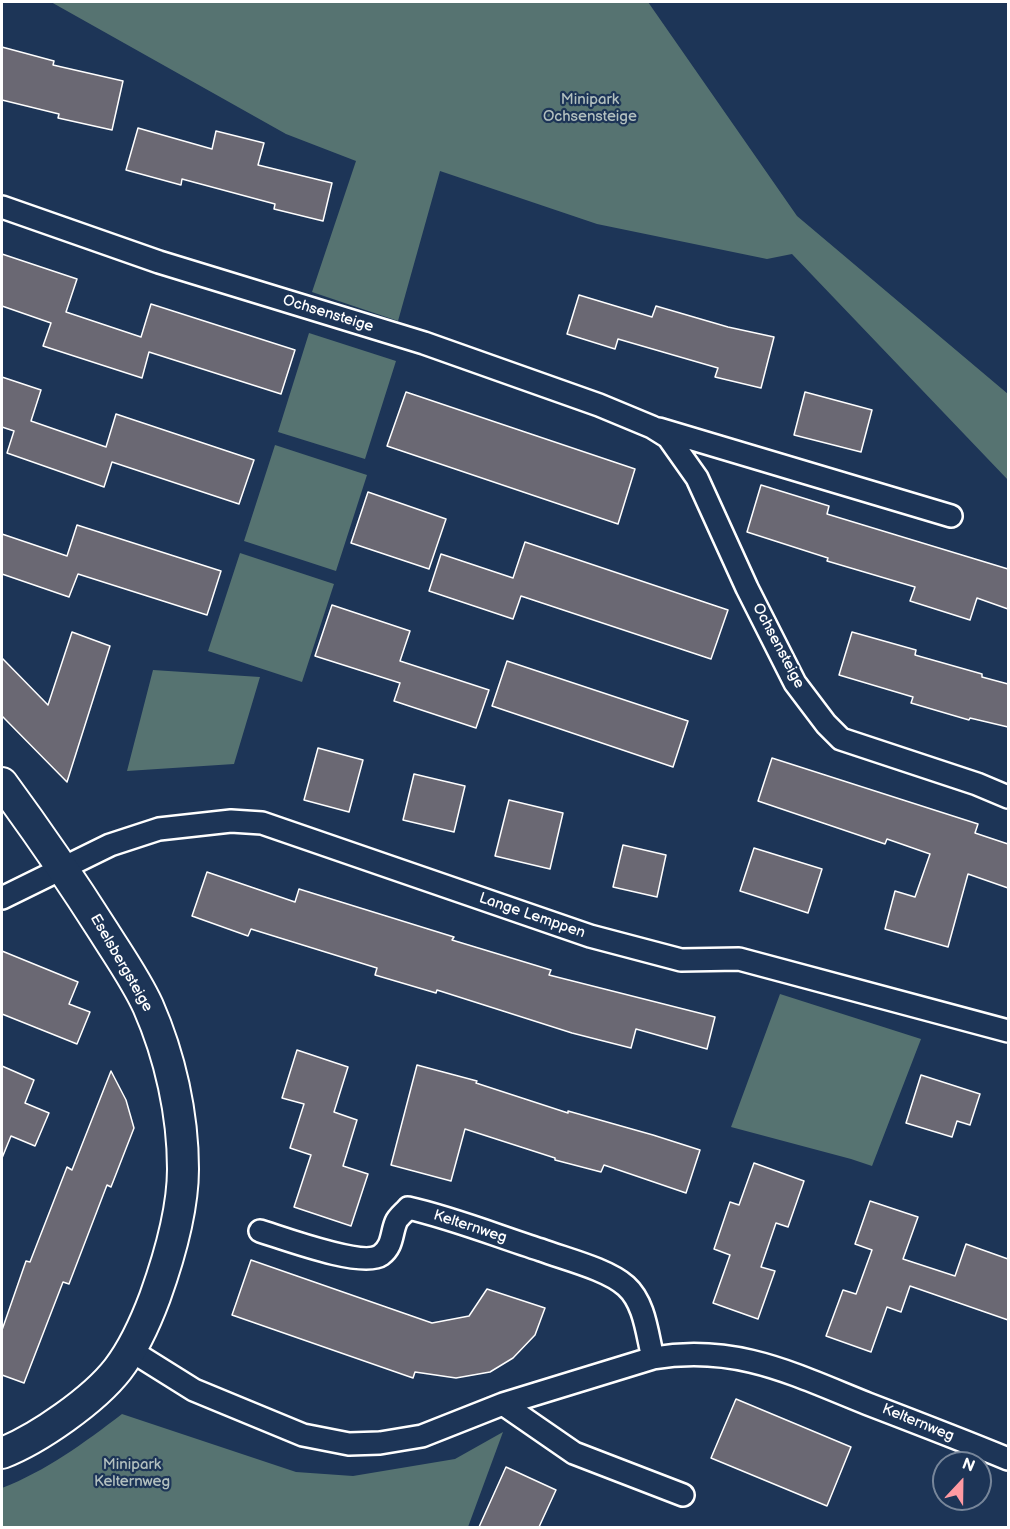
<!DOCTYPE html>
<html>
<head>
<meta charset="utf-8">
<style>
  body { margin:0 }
  #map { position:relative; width:1010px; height:1529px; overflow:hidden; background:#1d3557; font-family:"Balsamiq Sans",sans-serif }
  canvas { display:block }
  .frame { position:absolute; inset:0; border:3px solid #fff; pointer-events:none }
  .north { position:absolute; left:932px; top:1451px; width:60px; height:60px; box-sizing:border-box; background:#1d3557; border:2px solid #77869a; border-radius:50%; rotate:22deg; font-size:16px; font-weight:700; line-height:24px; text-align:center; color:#fff }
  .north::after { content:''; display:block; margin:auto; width:21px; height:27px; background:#ff9aa2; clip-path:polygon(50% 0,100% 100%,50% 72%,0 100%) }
</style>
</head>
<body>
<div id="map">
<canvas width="1010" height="1529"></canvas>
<div class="frame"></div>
<div class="north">N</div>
</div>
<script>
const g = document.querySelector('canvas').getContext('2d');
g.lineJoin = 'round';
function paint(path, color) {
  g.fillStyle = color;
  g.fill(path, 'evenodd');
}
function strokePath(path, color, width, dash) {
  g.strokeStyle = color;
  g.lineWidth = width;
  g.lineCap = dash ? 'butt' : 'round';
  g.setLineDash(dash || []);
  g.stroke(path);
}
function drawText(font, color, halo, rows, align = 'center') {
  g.font = font + ' "Balsamiq Sans",sans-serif';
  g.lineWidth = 4.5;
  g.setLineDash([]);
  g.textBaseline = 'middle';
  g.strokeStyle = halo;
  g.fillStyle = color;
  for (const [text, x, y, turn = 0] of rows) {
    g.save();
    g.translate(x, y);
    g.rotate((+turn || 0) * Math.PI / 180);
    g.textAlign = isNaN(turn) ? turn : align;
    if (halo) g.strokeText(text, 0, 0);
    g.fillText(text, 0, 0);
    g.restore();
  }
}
const green = new Path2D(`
  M 51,2 L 648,2 L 797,216 L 1008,394 L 1008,480 L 792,254 L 767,259 L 597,224 L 440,171 L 398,321 L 312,292 L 356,161 L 286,134 Z
  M 309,333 L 396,361 L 365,459 L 278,432 Z
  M 275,445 L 367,475 L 336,571 L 244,541 Z
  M 240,553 L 334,584 L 302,682 L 208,651 Z
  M 153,670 L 260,677 L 234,764 L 127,771 Z
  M 780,994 L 921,1039 L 872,1166 L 851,1159 L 731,1127 Z
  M 122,1414 L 296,1472 L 353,1476 L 455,1459 L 503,1432 L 468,1527 L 2,1527 L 2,1488 C 46,1471 84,1443 122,1414 Z`);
const building = new Path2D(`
  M 2,47 L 54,61 L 53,65 L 123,81 L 112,130 L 58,118 L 59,114 L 2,100 Z
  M 138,128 L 212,149 L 216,131 L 264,143 L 258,165 L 332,183 L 323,221 L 274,209 L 275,204 L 182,179 L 181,185 L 126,170 Z
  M 2,254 L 77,279 L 66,312 L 141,337 L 151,304 L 295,350 L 281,394 L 149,352 L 142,378 L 43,346 L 51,323 L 2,306 Z
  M 579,295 L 652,317 L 656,306 L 728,327 L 774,337 L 761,388 L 715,377 L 718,368 L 618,339 L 615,349 L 567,334 Z
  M 2,377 L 41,390 L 31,421 L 106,447 L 116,414 L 254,460 L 239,504 L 112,462 L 104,487 L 7,453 L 14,431 L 2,427 Z
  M 406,392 L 635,469 L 618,524 L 387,446 Z
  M 805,392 L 872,410 L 861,452 L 794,435 Z
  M 761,485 L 829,506 L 827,514 L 1008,569 L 1008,609 L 977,598 L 970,620 L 910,601 L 915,587 L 827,561 L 828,558 L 747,532 Z
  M 368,492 L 446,519 L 429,569 L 351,543 Z
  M 77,525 L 221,571 L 207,615 L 78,574 L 69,597 L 2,574 L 2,534 L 67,556 Z
  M 525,542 L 728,610 L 711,659 L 521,596 L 513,619 L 429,591 L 441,554 L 513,578 Z
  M 332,605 L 410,631 L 400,661 L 489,690 L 476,728 L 394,701 L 400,683 L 315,656 Z
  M 72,632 L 110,646 L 67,782 L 2,716 L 2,658 L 48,705 Z
  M 852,632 L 916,650 L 915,655 L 982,674 L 982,677 L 1008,684 L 1008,727 L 970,718 L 969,720 L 911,703 L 913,697 L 839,675 Z
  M 507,661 L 688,721 L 673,767 L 492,706 Z
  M 318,748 L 363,760 L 349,812 L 304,800 Z
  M 772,758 L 978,824 L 975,833 L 1008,844 L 1008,888 L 968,874 L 948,947 L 885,929 L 895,891 L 915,897 L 930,854 L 887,839 L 885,844 L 758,801 Z
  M 414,774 L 465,786 L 454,832 L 403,820 Z
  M 509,800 L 563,813 L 550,869 L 495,856 Z
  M 623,845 L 666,855 L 657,897 L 613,887 Z
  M 754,848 L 822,869 L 808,913 L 740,891 Z
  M 207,872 L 295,902 L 299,889 L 454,937 L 452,940 L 551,970 L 549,975 L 715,1017 L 707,1049 L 636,1029 L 631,1048 L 572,1033 L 437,990 L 436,993 L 375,975 L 377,968 L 251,929 L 248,936 L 192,916 Z
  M 2,951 L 78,982 L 69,1004 L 90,1012 L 77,1044 L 2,1014 Z
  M 297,1050 L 348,1067 L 334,1112 L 357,1120 L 343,1166 L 368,1174 L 351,1226 L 294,1207 L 311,1155 L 290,1148 L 304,1104 L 282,1098 Z
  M 417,1065 L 477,1081 L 476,1083 L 568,1113 L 568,1111 L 653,1135 L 700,1150 L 686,1193 L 604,1165 L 601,1172 L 555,1160 L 555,1158 L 465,1129 L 451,1181 L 391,1165 Z
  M 2,1066 L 34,1080 L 25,1103 L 49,1113 L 35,1146 L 11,1136 L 2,1158 Z
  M 111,1071 L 126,1100 L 134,1128 L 111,1187 L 107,1185 L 69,1284 L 63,1282 L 24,1383 L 2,1375 L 2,1330 L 26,1261 L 30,1262 L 67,1167 L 72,1170 Z
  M 921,1075 L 980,1094 L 970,1125 L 957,1121 L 952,1137 L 906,1123 Z
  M 754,1163 L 804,1181 L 788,1227 L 776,1223 L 761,1267 L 775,1271 L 758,1319 L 713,1303 L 730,1255 L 714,1249 L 730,1202 L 739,1205 Z
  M 870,1201 L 918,1217 L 903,1259 L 955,1276 L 966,1244 L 1008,1259 L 1008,1320 L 910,1286 L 901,1312 L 887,1307 L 871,1352 L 826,1336 L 843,1290 L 856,1294 L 872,1250 L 855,1244 Z
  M 251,1260 L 432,1323 L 469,1316 L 487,1289 L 545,1308 L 535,1335 L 513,1358 L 490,1372 L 456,1378 L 415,1372 L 413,1378 L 232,1315 Z
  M 736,1399 L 851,1447 L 827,1506 L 711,1458 Z
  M 506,1467 L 556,1490 L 539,1527 L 479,1527 Z`);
const street = new Path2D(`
  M 2,207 L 159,262 L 424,343 L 599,405 L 652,427 L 668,437 L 697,478 L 747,588 L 795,683 L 826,724 L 841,739 L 977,784 L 1008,797
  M 659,429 L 951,516
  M 2,898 L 110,845 L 159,829 L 231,821 L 262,823 L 590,936 L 681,960 L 739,959 L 1008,1031
  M 260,1231 C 283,1238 363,1268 381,1255 C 393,1246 391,1234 396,1222 C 398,1217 405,1212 408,1208 C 453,1218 497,1236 541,1250 C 565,1259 607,1269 626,1286 C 645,1303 647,1334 653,1358
  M 130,1350 L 194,1390 L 303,1435 L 349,1444 L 380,1443 L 422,1436 L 503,1404 L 653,1358 C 736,1344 793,1374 868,1404 C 915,1422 962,1440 1008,1459
  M 503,1404 L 574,1453 L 683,1495`);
const secondary = new Path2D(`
  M 2,783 C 38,832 71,880 104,932 C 119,956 136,980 148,1006 C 170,1056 183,1114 183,1169 C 183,1210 169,1258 155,1297 C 146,1321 134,1348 118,1369 C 94,1400 38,1439 2,1453`);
const parkNames = [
  ["Minipark",590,100],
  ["Ochsensteige",590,117],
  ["Minipark",132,1465],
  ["Kelternweg",132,1482]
];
const streetNames = [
  ["Ochsensteige",328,314,17],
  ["Ochsensteige",778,646,62],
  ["Lange Lemppen",532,916,19],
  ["Eselsbergsteige",121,963,60],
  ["Kelternweg",470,1227,18],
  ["Kelternweg",918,1423,22]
];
paint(green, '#567371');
paint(building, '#6a6873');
strokePath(building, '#fff', 1.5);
strokePath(street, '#fff', 26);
strokePath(secondary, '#fff', 34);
strokePath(street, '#1d3557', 21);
strokePath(secondary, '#1d3557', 30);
drawText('15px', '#b3c0bf', '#1d3557', parkNames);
drawText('15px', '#fff', '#1d3557', streetNames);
</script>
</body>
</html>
